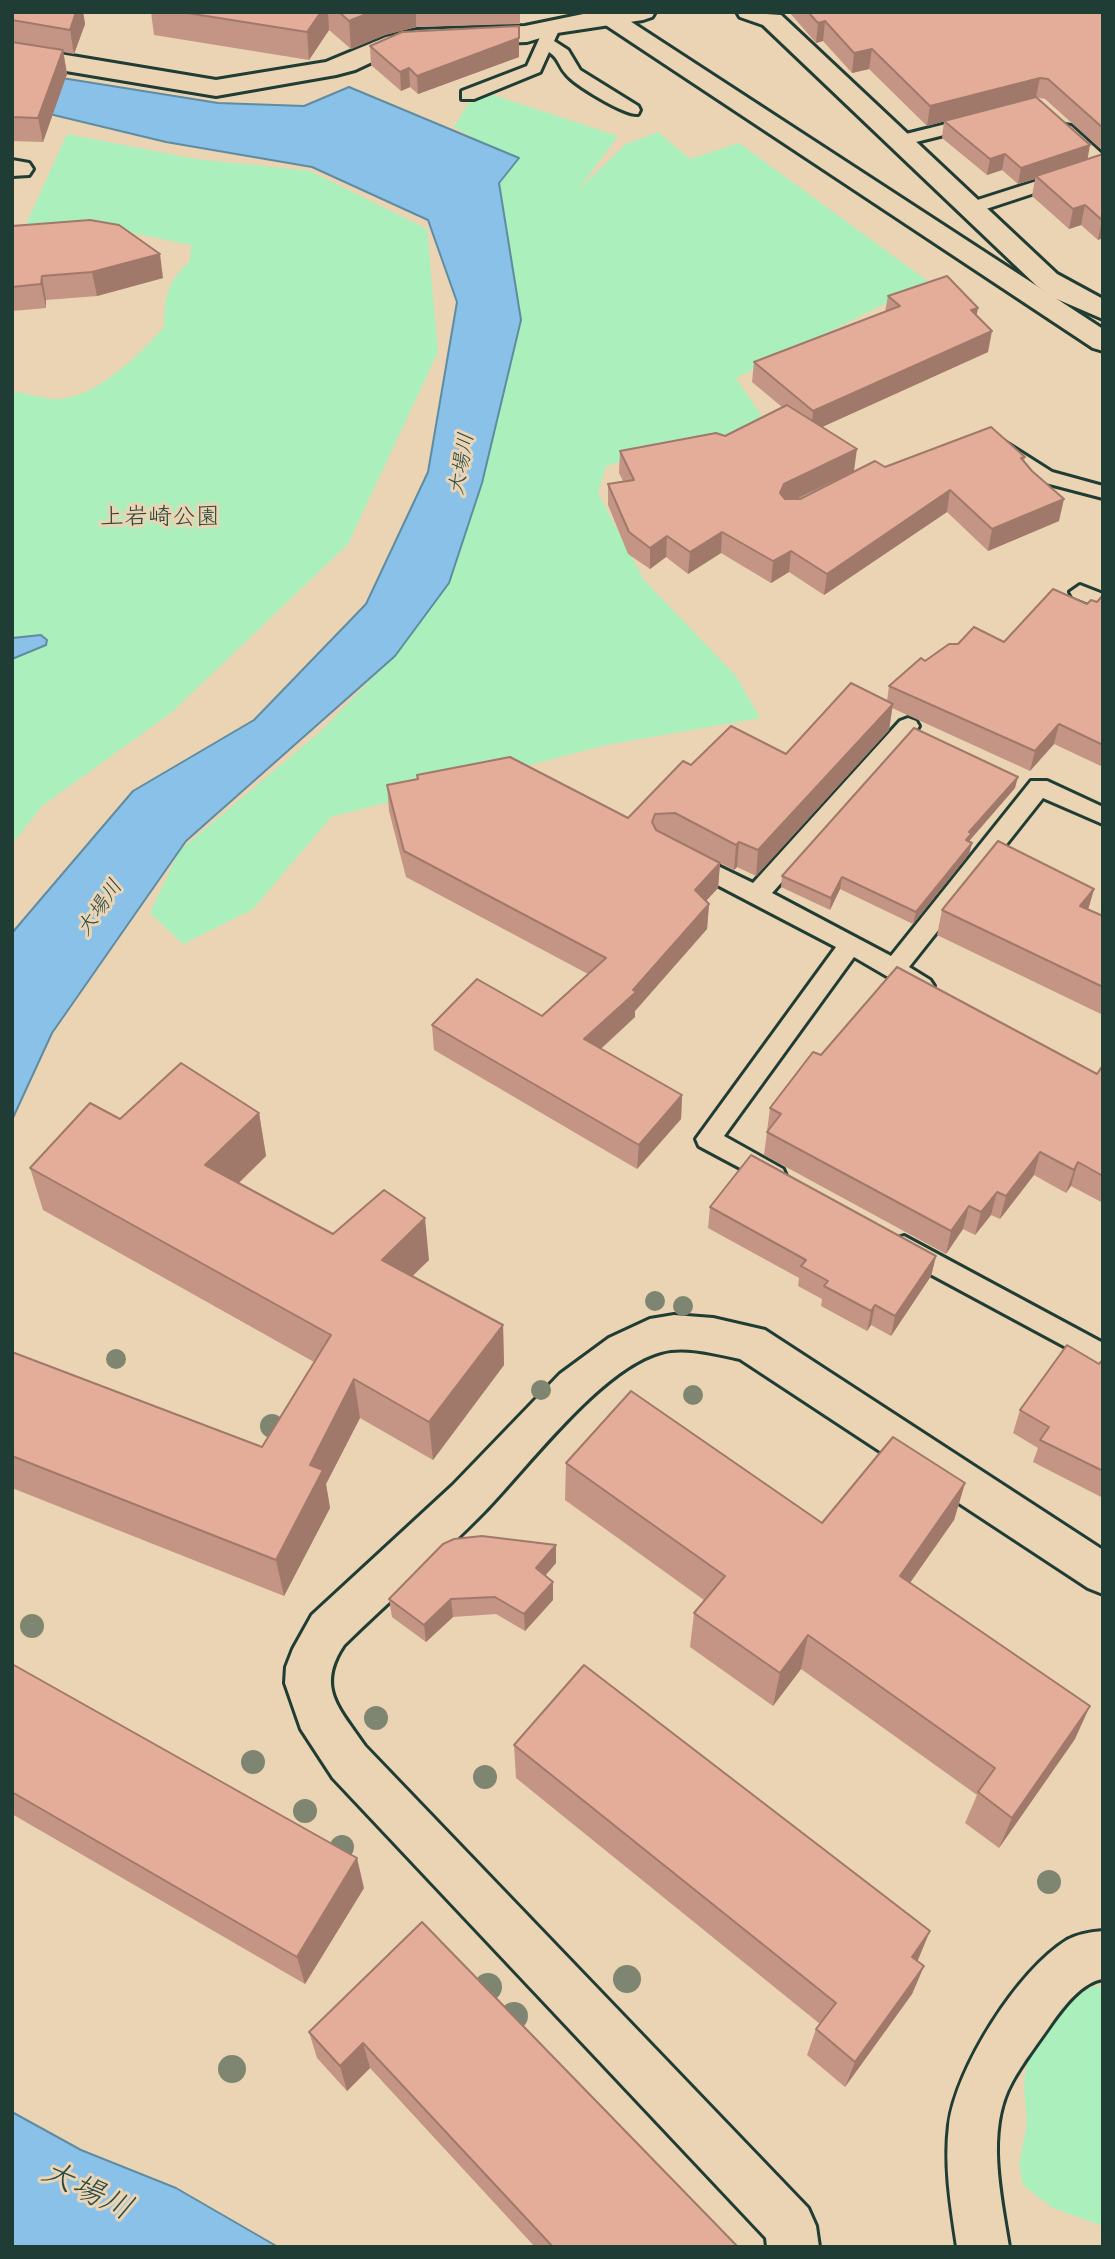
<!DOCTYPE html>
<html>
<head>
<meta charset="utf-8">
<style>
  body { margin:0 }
  #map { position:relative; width:1115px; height:2259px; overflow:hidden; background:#ead4b3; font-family:"Patrick Hand",sans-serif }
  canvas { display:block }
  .frame { position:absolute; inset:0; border:14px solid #1f3d34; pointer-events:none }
</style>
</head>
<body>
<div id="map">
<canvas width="1115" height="2259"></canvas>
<div class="frame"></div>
</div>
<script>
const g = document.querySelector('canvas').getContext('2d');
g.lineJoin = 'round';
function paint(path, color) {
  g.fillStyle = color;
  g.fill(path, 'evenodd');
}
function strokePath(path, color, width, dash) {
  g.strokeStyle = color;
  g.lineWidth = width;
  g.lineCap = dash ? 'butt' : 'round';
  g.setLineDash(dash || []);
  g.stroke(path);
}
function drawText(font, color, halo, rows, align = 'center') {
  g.font = font + ' "Patrick Hand","Klee One",sans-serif';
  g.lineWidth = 6;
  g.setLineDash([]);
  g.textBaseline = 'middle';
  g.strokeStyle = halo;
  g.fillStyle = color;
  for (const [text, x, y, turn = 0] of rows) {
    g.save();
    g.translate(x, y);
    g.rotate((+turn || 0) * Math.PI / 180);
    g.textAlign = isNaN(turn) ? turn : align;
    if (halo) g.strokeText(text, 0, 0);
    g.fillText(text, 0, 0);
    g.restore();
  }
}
const green = new Path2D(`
  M 490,94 L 618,136 L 578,190 L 626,144 L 658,132 L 690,159 L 739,143 L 929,282 L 736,378 L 767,424 L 606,466 L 598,493 L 644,580 L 736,676 L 760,718 L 606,745 L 331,817 L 253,909 L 183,944 L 150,913 L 179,851 L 321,731 L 397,652 L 449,583 L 482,483 L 521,320 L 499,183 L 515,162 L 454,127 L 468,104 Z
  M 67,134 L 196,159 L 310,171 L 427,229 L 438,352 L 348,544 L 171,713 L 42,806 L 12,844 L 12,392 C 27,392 41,399 56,399 C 96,399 139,355 164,327 C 165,295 166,284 190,261 L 191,245 L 79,222 L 24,229 Z
  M 1093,1986 L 1103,1986 L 1103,2226 L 1053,2208 L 1023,2185 L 1019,2164 L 1027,2124 L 1024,2085 L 1027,2060 L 1063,2004 Z`);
const water = new Path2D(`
  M 12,70 L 218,103 L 304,106 L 349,87 L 519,158 L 499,183 L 521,320 L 482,483 L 449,583 L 395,656 L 186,841 L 52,1033 L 12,1120 L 12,933 L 133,791 L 254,720 L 366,604 L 428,472 L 457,302 L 428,220 L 312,167 L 166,142 L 12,105 Z
  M 41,635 L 47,640 L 46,645 L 12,659 L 12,638 Z
  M 12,2112 L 81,2150 L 176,2188 L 278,2247 L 12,2247 Z`);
const service = new Path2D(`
  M 553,21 L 561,26 L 554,41 L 568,50 L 580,70 L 638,106 L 640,110 L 638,114 C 626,116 574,85 566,74 C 559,67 559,58 549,52 L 540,72 L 474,99 L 462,99 L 462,91 L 527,66 L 545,26 Z
  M 974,117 L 982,122 L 980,126 L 900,146 L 891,141 L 894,137 Z
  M 1065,125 L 1071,126 L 1103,155 L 1103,169 L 1097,168 L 1059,134 L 1057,130 L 1059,126 Z
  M 1065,172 L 1074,177 L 1071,181 L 977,212 L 971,213 L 962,208 L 965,204 Z
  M 1000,439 L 1052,472 L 1103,486 L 1103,498 L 1038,481 L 993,449 L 990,445 Z
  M 1080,585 L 1103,594 L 1103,609 L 1073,597 L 1070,592 Z
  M 908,718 L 916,721 L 919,726 L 916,731 L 772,893 L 891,956 L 1031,781 L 1047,781 L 1103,807 L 1103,824 L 1043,798 L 909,967 L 930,980 L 934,986 L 930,992 L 922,995 L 914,992 L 854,957 L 724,1136 L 783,1169 L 786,1176 L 783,1183 L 774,1186 L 699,1146 L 696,1139 L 836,947 L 681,866 L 678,860 L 681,854 L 689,852 L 753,883 L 900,721 Z
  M 904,1236 L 1103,1343 L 1103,1367 L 895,1255 L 891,1247 L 895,1239 Z`);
const minor = new Path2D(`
  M 593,12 L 655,12 L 652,17 L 643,20 L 557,33 L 527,42 L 417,46 L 402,48 L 355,70 L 336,75 L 216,96 L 12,62 L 12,46 L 216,80 L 326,62 L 386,37 L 417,30 L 525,26 Z
  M 737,12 L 781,15 L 1057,274 L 1103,299 L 1103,319 L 1052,297 L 1037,286 L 763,25 L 740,17 Z
  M 12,160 L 29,163 L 33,169 L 29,175 L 12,176 Z
  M 674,1315 L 713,1318 L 765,1330 L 1103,1550 L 1103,1594 L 1088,1588 L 740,1359 C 716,1354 685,1345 661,1352 C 601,1368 527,1468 484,1512 C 439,1558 390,1600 344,1645 C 315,1688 340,1709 365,1746 L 808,2208 L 816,2226 L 819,2247 L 767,2247 L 766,2238 L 333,1778 L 301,1729 L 285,1683 L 286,1667 L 293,1649 L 312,1615 L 453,1485 L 560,1374 L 609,1338 L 650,1319 Z
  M 1103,1931 L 1103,1979 C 1082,1982 1063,2007 1051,2024 C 1038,2043 1023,2062 1012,2082 C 985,2130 1001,2196 1009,2247 L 957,2247 C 951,2206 944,2166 949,2125 C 956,2068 1018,1970 1067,1940 C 1078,1934 1090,1932 1103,1931 Z`);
const tertiary = new Path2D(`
  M 586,12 L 616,12 L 1103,329 L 1103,351 L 1093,348 Z`);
const trees = [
  [655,1301,10],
  [683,1306,10],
  [116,1359,10],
  [541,1390,10],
  [693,1395,10],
  [272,1426,12],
  [32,1626,12],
  [376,1718,12],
  [253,1762,12],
  [485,1777,12],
  [305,1811,12],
  [342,1847,12],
  [1049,1882,12],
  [627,1979,14],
  [488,1987,14],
  [514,2016,14],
  [232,2069,14]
];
const wall = new Path2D(`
  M 12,12 L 83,12 L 85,24 L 74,54 L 63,52 L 67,74 L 43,142 L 12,141 Z
  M 151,12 L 520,12 L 520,24 L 416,27 L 385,35 L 351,49 L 329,30 L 309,60 L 154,35 Z
  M 789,12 L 1103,12 L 1103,151 L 1045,99 L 1036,97 L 1087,159 L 1103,154 L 1103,238 L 1098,240 L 1081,225 L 1069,229 L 1032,196 L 1035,179 L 1018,184 L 1002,170 L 987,175 L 942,138 L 944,121 L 968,115 L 927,126 L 869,69 L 852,73 L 823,41 L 816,43 Z
  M 370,46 L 519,57 L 418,94 L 410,87 L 401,91 L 371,65 Z
  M 12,226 L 163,278 L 97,296 L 46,300 L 46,308 L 12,311 Z
  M 888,296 L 976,315 L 988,352 L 822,427 L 854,471 L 796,499 L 800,499 L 885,467 L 1025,457 L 1024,461 L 1059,521 L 988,551 L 947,512 L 824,595 L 789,572 L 771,583 L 721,553 L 688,574 L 666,557 L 650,569 L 628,554 L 608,505 L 608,484 L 623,481 L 619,473 L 620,451 L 725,436 L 782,407 L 752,382 L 754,362 L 885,312 Z
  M 1103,595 L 1103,767 L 1054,744 L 1030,771 L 892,708 L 889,730 L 756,876 L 737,867 L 734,870 L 720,863 L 718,888 L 706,901 L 709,904 L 707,929 L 635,1011 L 635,1017 L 601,1049 L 682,1095 L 681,1119 L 637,1169 L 434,1050 L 432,1025 L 542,1016 L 588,974 L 406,877 L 389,811 L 387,785 L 417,780 L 417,775 L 628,818 L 691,765 L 786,754 L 887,701 L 889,686 L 925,661 L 1004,642 L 1087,604 L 1097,602 Z
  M 1015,788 L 970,840 L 970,842 L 972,843 L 969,854 L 913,924 L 840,889 L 830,910 L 781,887 L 782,876 Z
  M 1094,889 L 1088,910 L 1103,916 L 1103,1015 L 937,935 L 942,910 Z
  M 821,1055 L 1097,1074 L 1103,1065 L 1103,1203 L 1071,1186 L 1066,1193 L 1034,1175 L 1000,1219 L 991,1215 L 975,1235 L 963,1229 L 946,1254 L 764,1155 L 770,1108 Z
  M 259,1113 L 266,1156 L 239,1183 L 333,1234 L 429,1260 L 412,1276 L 503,1325 L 504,1365 L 433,1460 L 360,1418 L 326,1484 L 330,1508 L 284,1596 L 12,1488 L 12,1352 L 262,1447 L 314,1362 L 43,1210 L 30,1168 L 120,1119 Z
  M 710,1207 L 936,1256 L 931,1276 L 891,1336 L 871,1325 L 867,1331 L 821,1306 L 822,1299 L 798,1286 L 799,1278 L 708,1228 Z
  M 1103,1359 L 1103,1498 L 1033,1462 L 1038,1448 L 1013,1433 L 1020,1410 L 1099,1364 Z
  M 566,1463 L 822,1523 L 965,1483 L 954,1520 L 910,1583 L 1075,1739 L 999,1848 L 965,1823 L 977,1795 L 801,1669 L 773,1706 L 690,1647 L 694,1613 L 704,1600 L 565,1500 Z
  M 556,1545 L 556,1563 L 545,1576 L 553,1600 L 525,1631 L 496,1614 L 453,1617 L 426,1642 L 392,1617 L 389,1599 Z
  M 12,1664 L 364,1888 L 305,1984 L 12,1814 Z
  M 514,1745 L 917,1961 L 924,1966 L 912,1994 L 845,2087 L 807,2055 L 816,2029 L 820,2024 L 516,1778 Z
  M 422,1922 L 738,2247 L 535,2247 L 370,2068 L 347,2091 L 317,2058 L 309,2032 Z`);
const shadedWall = new Path2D(`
  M 76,12 L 83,12 L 85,24 L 74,54 L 70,30 Z
  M 321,12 L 328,12 L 329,30 L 309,60 L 307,32 Z
  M 371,12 L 416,12 L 416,27 L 385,35 L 351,49 L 349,21 Z
  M 825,21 L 823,41 L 816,43 L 818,23 Z
  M 519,26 L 519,57 L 418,94 L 417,76 Z
  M 872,49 L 869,69 L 852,73 L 854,53 Z
  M 63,50 L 67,74 L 43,142 L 38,118 Z
  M 409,68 L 410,87 L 401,91 L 400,72 Z
  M 1040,78 L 1036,97 L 927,126 L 930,106 Z
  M 1090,145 L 1087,162 L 1036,176 L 1035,179 L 1018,184 L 1021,168 Z
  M 1005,154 L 1002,170 L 987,175 L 990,159 Z
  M 1085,205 L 1081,225 L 1069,229 L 1073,209 Z
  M 1102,220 L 1103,220 L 1103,238 L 1098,240 Z
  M 160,254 L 163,278 L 97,296 L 92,272 Z
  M 42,276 L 46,300 L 46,308 L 41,284 Z
  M 978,308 L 974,329 L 971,310 Z
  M 992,331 L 988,352 L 811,432 L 813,411 Z
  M 857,449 L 854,471 L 782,506 L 780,493 L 784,484 Z
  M 950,490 L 947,512 L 824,595 L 827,574 Z
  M 1064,499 L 1059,521 L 988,551 L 992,529 Z
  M 722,532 L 721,553 L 688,574 L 690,552 Z
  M 667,536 L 666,557 L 650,569 L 650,548 Z
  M 791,551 L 789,572 L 771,583 L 773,561 Z
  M 893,704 L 889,730 L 756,876 L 758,850 Z
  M 1059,724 L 1054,744 L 1030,771 L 1035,751 Z
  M 1018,777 L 1015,788 L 970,840 L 969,845 L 966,840 L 969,832 Z
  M 739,842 L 737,867 L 734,870 L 736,845 Z
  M 972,843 L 969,854 L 913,924 L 916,912 Z
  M 720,863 L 718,888 L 693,915 L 695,890 Z
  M 842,877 L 840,889 L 830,910 L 831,898 Z
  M 1094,889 L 1087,913 L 1080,906 Z
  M 709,904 L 707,929 L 635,1011 L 635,1017 L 584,1064 L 584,1039 L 633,990 Z
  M 682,1095 L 681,1119 L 637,1169 L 639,1145 Z
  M 259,1113 L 266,1156 L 214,1207 L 205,1165 Z
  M 1040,1152 L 1034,1175 L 1000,1219 L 1006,1196 Z
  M 1078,1162 L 1071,1186 L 1066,1193 L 1074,1170 Z
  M 997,1192 L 991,1215 L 975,1235 L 981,1212 Z
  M 969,1206 L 963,1229 L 946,1254 L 951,1231 Z
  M 425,1218 L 429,1260 L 387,1301 L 382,1260 Z
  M 936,1256 L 931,1276 L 891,1336 L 895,1316 Z
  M 875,1305 L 871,1325 L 867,1331 L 871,1311 Z
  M 503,1325 L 504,1365 L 433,1460 L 429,1422 Z
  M 354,1379 L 360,1418 L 326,1484 L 330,1508 L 284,1596 L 276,1560 L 310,1465 Z
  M 965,1483 L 954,1520 L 890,1611 L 900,1576 Z
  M 556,1545 L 556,1563 L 536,1586 L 536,1568 Z
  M 553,1582 L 553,1600 L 525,1631 L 524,1614 Z
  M 451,1599 L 453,1617 L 426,1642 L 424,1625 Z
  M 808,1635 L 801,1669 L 773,1706 L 780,1673 Z
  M 1090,1706 L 1075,1739 L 999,1848 L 1012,1818 Z
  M 357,1858 L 364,1888 L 305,1984 L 297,1957 Z
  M 930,1931 L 918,1960 L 900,1985 L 912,1957 Z
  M 924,1966 L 912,1994 L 845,2087 L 855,2062 Z
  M 363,2043 L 370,2068 L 347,2091 L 340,2066 Z`);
const building = new Path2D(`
  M 12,12 L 76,12 L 70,30 L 12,20 Z
  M 181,12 L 321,12 L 307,32 Z
  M 339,12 L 371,12 L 349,21 Z
  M 808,12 L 1103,12 L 1103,128 L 1048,79 L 1040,78 L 930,106 L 872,49 L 854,53 L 825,21 L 818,23 Z
  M 519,26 L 519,38 L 417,76 L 409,68 L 400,72 L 370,46 L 402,32 Z
  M 12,42 L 63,50 L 38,118 L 12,117 Z
  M 1036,97 L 1090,145 L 1021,168 L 1005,154 L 990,159 L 944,121 Z
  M 1103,154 L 1103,220 L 1102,220 L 1085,205 L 1073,209 L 1036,176 Z
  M 90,220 L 119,225 L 160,254 L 92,272 L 42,276 L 41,284 L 12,287 L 12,226 Z
  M 947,276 L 978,308 L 971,310 L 992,331 L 813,411 L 754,362 L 900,306 L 888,296 Z
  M 787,405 L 857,449 L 784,484 L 780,493 L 785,499 L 800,499 L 875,461 L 885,467 L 991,427 L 1025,457 L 1021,458 L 1032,471 L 1064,499 L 992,529 L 950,490 L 827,574 L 791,551 L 773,561 L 722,532 L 690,552 L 667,536 L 650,548 L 629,532 L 608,484 L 634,480 L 620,451 L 716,433 L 725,436 Z
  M 1053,589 L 1087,604 L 1091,600 L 1097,602 L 1103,595 L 1103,745 L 1059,724 L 1035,751 L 889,686 L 921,658 L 925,661 L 949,644 L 958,644 L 974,627 L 1004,642 Z
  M 851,683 L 893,704 L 758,850 L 739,842 L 736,845 L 675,813 L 655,814 L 652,822 L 656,830 L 720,863 L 695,890 L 709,904 L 633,990 L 636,992 L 584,1039 L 682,1095 L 639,1145 L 432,1025 L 477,979 L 542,1016 L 606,958 L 404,851 L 387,785 L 418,779 L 417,775 L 510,757 L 628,818 L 683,761 L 691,765 L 731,726 L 786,754 Z
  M 914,728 L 1018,777 L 969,832 L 972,833 L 966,840 L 972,843 L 916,912 L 842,877 L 831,898 L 782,876 Z
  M 998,841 L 1094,889 L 1080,906 L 1103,916 L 1103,987 L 942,910 Z
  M 897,967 L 1097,1074 L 1103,1065 L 1103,1176 L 1078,1162 L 1074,1170 L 1040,1152 L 1006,1196 L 997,1192 L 981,1212 L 969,1206 L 951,1231 L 767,1132 L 781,1114 L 770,1108 L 813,1052 L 821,1055 Z
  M 181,1063 L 259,1113 L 205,1165 L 333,1234 L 384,1190 L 425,1218 L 382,1260 L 503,1325 L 429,1422 L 354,1379 L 310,1465 L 323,1470 L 276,1560 L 12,1456 L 12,1352 L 262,1447 L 331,1335 L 30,1168 L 90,1103 L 120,1119 Z
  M 751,1155 L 936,1256 L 895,1316 L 875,1305 L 871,1311 L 824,1286 L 828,1281 L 801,1266 L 806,1260 L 710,1207 Z
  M 1067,1345 L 1099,1364 L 1103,1359 L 1103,1471 L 1040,1440 L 1049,1427 L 1020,1410 Z
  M 631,1391 L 822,1523 L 893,1437 L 965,1483 L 900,1576 L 1090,1706 L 1012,1818 L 978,1792 L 995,1768 L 808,1635 L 780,1673 L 694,1613 L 725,1576 L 566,1463 Z
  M 482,1536 L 556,1545 L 536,1568 L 553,1582 L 524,1614 L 495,1597 L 451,1599 L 424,1625 L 389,1599 L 443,1544 L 454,1539 Z
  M 12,1664 L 357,1858 L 297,1957 L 12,1792 Z
  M 584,1665 L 930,1931 L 912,1957 L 924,1966 L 855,2062 L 816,2029 L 836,2003 L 514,1745 Z
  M 422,1922 L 738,2247 L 553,2247 L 363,2043 L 340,2066 L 309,2032 Z`);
const farWaternames = [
  ["大場川",462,464,-80],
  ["大場川",100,908,-55]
];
const parkNames = [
  ["上岩崎公園",160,518]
];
const nearWaternames = [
  ["大場川",87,2191,26]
];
paint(green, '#abf0bc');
paint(water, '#8ac1e8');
strokePath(water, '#5f8ca0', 2);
strokePath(service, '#1f3d34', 6);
strokePath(minor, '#1f3d34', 6);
strokePath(tertiary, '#1f3d34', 6);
paint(service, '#ead4b3');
paint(minor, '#ead4b3');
paint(tertiary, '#ead4b3');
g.fillStyle = '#7e8671';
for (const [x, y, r] of trees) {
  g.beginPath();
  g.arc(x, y, r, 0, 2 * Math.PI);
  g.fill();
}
paint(wall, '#c49584');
paint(shadedWall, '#a0796b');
paint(building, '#e4ad99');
strokePath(building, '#a0796b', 2);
drawText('italic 21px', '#2a4a46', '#ead4b3', farWaternames);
drawText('24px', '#26463b', '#ead4b3', parkNames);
drawText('italic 32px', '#2a4a46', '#ead4b3', nearWaternames);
</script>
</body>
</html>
